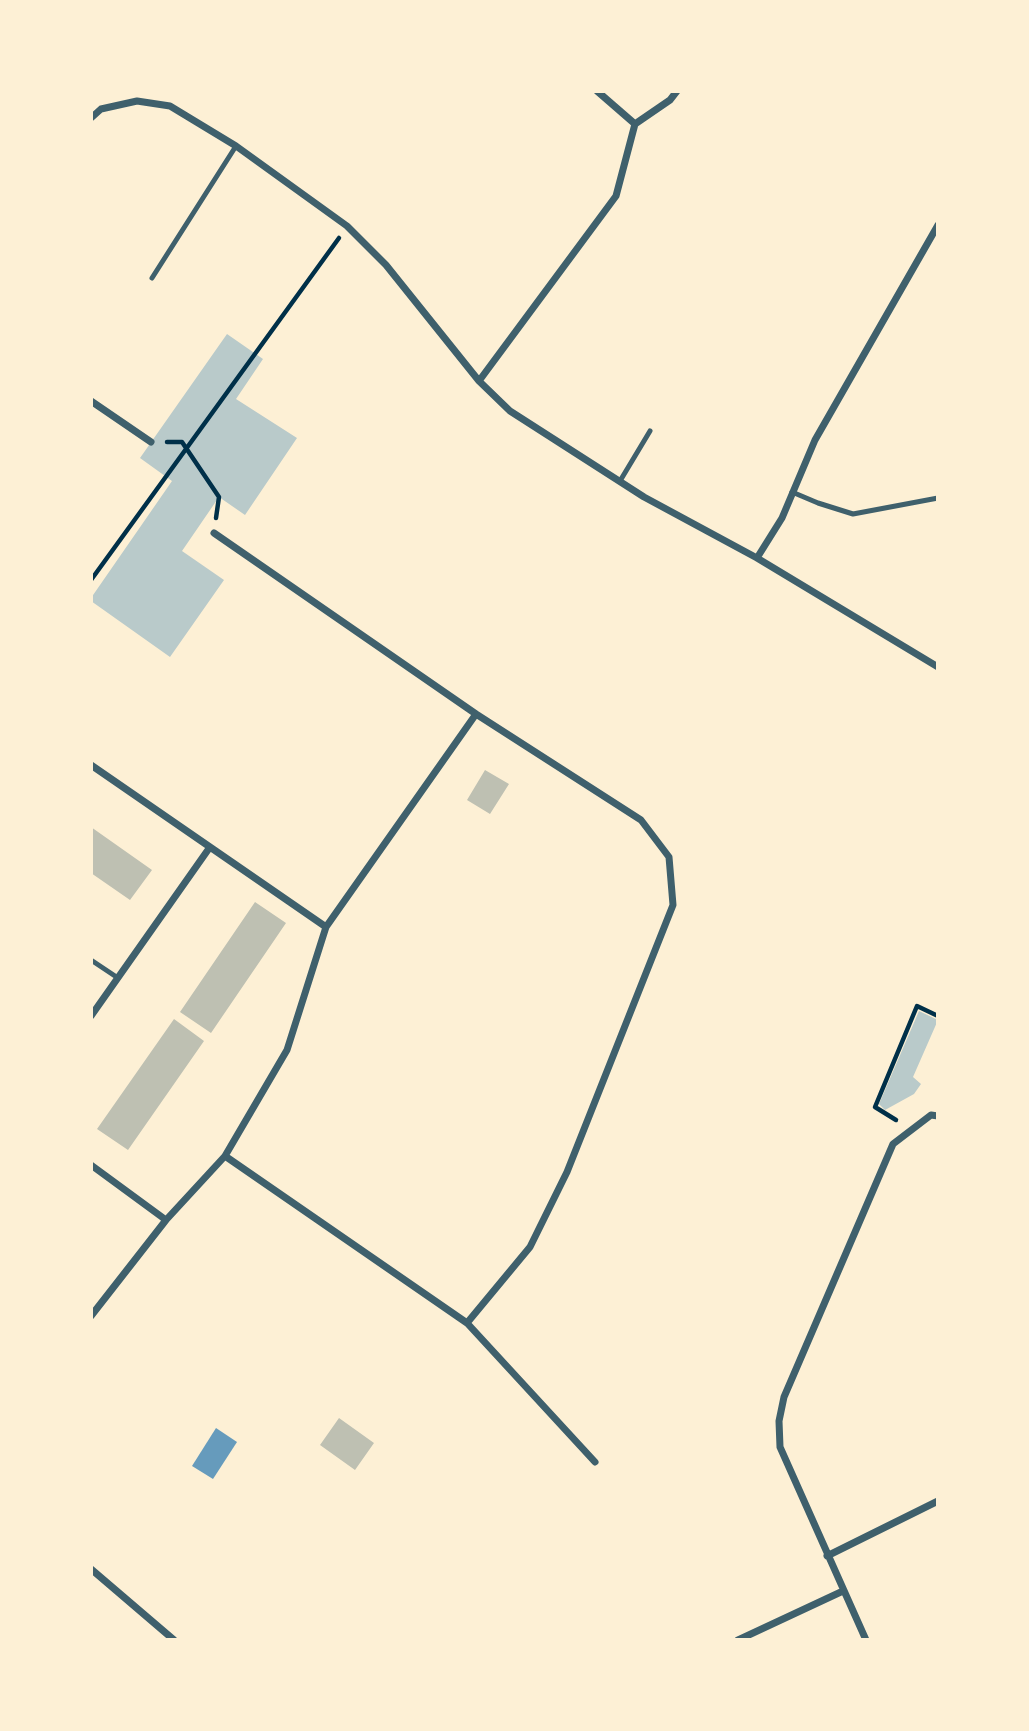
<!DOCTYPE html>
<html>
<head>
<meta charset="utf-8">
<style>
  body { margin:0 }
  #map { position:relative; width:1029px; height:1731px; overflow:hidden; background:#fdf0d5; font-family:Poppins,sans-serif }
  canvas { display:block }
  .frame { position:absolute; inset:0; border:93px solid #fdf0d5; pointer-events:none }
</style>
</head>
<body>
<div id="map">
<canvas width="1029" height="1731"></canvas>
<div class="frame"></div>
</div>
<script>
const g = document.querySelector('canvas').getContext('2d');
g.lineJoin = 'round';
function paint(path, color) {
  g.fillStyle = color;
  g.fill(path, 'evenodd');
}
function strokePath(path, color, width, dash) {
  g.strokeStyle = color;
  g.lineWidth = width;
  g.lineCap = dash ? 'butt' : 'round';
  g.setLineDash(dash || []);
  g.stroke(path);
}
const green = new Path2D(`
  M 227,334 L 263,359 L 236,399 L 297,438 L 245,515 L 219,497 L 182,551 L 224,580 L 170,657 L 91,601 L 91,598 L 172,481 L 140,458 Z
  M 919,1011 L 938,1020 L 913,1077 L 921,1084 L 914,1094 L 885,1110 L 879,1104 Z`);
const water = new Path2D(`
  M 216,1428 L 237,1442 L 213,1479 L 192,1466 Z`);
const building = new Path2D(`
  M 485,770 L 509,784 L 490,814 L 467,800 Z
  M 91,827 L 152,870 L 130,900 L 91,873 Z
  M 255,902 L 286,923 L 211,1033 L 180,1012 Z
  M 174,1019 L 204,1041 L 128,1150 L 97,1129 Z
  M 339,1418 L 374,1443 L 355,1470 L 320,1445 Z`);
const path = new Path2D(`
  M 167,442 L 182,442 L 219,497 L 216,518
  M 91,580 L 339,238
  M 896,1120 L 875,1107 L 917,1006 L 938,1016`);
const service = new Path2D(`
  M 152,278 L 236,146
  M 620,481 L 650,431
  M 792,492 L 818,503 L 853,514 L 938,498
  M 91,960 L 118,978`);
const minor = new Path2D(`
  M 91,118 L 101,109 L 137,101 L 170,106 L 236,146 L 347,226 L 386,265 L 479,381 L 510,411 L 644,497 L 757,558 L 938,667
  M 635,124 L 670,100 L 677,91
  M 479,381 L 616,196 L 635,124 L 597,91
  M 91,401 L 151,442
  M 214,533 L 476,714 L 641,820 L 669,857 L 673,905 L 567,1172 L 530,1247 L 467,1323
  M 757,558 L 782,518 L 815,440 L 938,225
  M 91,765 L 326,927
  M 91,1016 L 210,847
  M 225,1156 L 467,1323 L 595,1462
  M 91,1165 L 166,1220
  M 91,1316 L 166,1220 L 225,1156 L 287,1050 L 326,927 L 476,714
  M 827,1556 L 938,1501
  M 91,1569 L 174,1640
  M 738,1640 L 843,1591
  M 866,1640 L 780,1447 L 779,1421 L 784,1397 L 893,1144 L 931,1115 L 938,1116`);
paint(green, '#b9caca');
paint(water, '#669bbc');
paint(building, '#bec0b2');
strokePath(path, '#003049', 4.5);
strokePath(service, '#3f606c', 5);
strokePath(minor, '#3f606c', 7);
</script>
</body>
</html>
